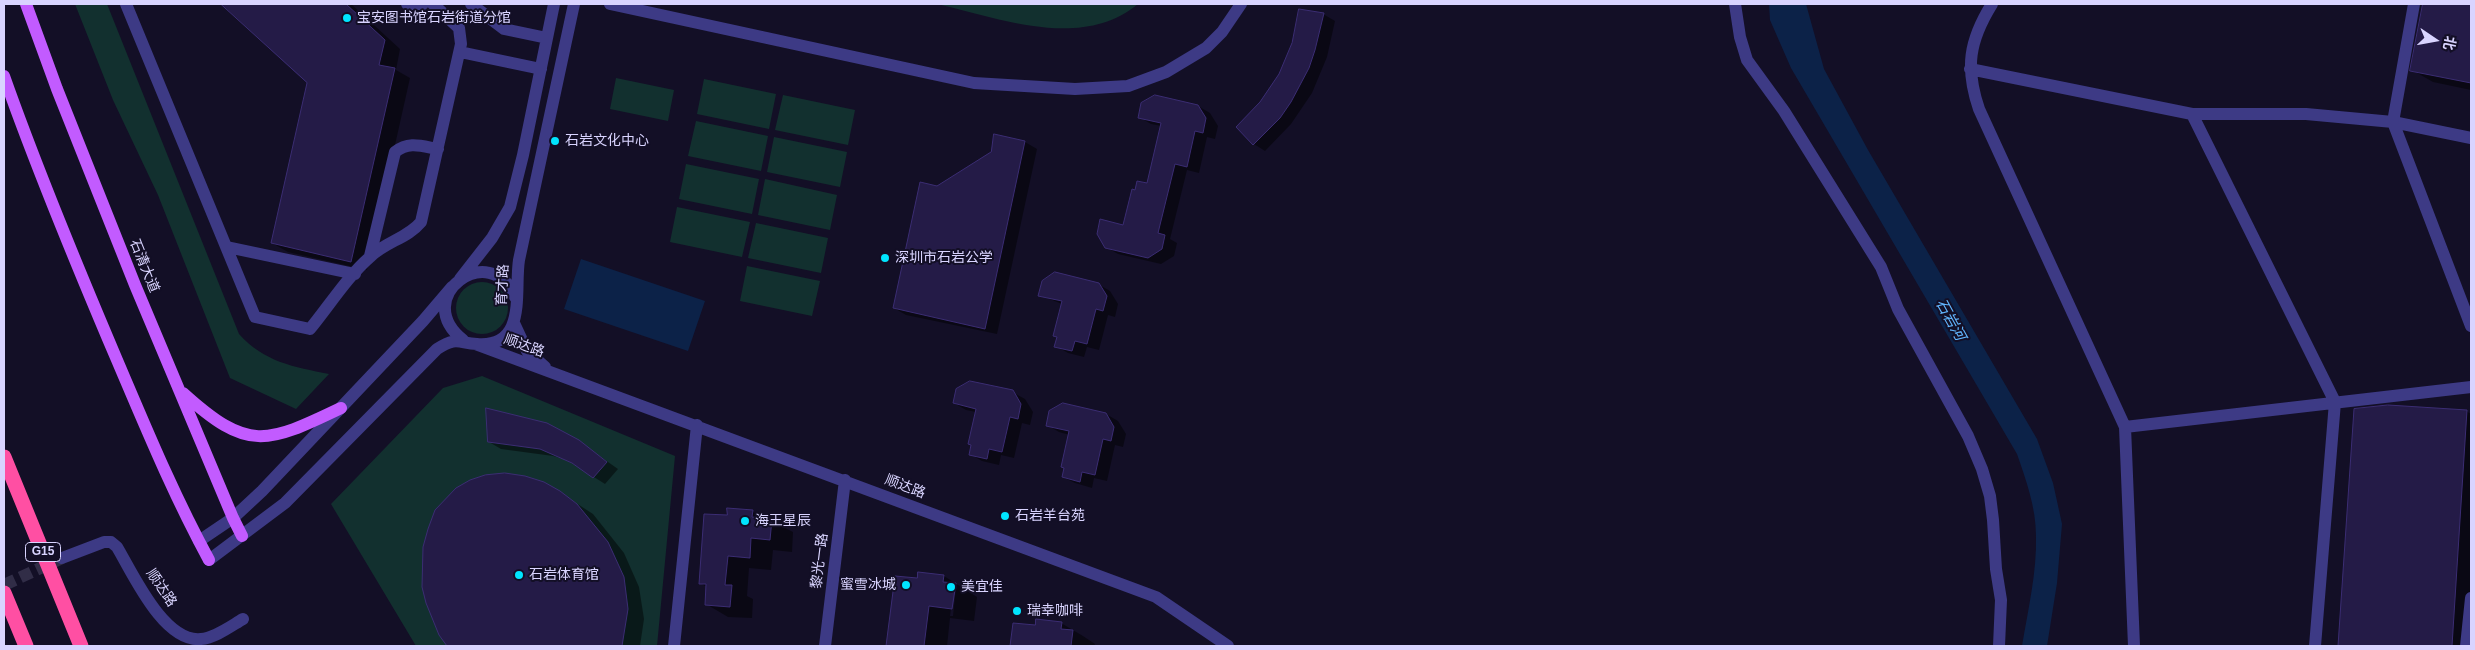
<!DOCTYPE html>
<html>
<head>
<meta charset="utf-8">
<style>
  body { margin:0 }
  #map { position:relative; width:2475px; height:650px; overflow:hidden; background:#130f26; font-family:Arial,"Noto Sans SC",sans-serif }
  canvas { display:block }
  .frame { position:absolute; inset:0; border:5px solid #d9d4ff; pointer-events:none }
  .north { position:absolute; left:2410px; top:15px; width:50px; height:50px; -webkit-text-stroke:4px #130f26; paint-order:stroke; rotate:102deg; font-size:14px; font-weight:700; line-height:20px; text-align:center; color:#d9d4ff }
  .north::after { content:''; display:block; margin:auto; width:18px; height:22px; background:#d9d4ff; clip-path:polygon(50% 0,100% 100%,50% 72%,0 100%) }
</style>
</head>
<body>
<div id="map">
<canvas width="2475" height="650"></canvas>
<div class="frame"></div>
<div class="north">北</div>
</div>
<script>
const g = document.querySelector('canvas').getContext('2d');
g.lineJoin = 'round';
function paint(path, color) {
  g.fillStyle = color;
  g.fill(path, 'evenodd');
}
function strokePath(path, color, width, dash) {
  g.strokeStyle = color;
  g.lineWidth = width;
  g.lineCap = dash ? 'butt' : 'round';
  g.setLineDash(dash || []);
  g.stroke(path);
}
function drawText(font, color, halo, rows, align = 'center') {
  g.font = font + ' Arial,"Noto Sans SC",sans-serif';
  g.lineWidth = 4;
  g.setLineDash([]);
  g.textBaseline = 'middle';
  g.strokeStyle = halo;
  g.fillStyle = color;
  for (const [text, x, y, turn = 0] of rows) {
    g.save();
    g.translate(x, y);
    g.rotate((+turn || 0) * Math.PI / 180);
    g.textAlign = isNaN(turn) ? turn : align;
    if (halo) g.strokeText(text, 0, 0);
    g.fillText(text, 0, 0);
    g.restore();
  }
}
const green = new Path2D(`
  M 75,4 L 107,4 L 239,334 C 264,362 294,367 329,374 L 296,409 L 230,378 L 158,195 L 113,100 Z
  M 937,4 L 1138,4 C 1081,51 1000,18 937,4 Z
  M 616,78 L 674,90 L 668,121 L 610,109 Z
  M 704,79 L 776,94 L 769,129 L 697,114 Z
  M 783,95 L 855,110 L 848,145 L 775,130 Z
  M 696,121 L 768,136 L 761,171 L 688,156 Z
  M 774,137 L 847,152 L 840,187 L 767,172 Z
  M 686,164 L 759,179 L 752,214 L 679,199 Z
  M 765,179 L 837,195 L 830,230 L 758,215 Z
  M 677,207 L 750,222 L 742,257 L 670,242 Z
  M 756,223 L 828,238 L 821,273 L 748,258 Z
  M 747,266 L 820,281 L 812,316 L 740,301 Z
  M456 308a26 26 0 1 1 52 0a26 26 0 1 1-52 0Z
  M 482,376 L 675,456 L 657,646 L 416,646 L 331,504 L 443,388 Z`);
const water = new Path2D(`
  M 1769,4 L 1806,4 L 1824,69 L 1868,150 L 2037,439 L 2053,483 L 2062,524 L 2057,583 L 2047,646 L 2022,646 C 2028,610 2037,572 2036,536 C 2036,507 2026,480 2017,454 L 1791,68 L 1770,20 Z
  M 581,259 L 705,301 L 688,351 L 564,309 Z`);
const shadow = new Path2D(`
  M 223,4 L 351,4 L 400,49 L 396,70 L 410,78 L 367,270 L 288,252 L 272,243 L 308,82 Z
  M 2425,4 L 2471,4 L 2471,90 L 2433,82 L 2412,70 Z
  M 1323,14 L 1335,21 L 1327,57 L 1312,93 L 1291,124 L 1265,151 L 1254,144 L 1261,103 L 1280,75 L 1293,43 Z
  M 1198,106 L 1210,113 L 1218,126 L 1215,139 L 1207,137 L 1199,173 L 1187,170 L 1170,239 L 1177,243 L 1174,256 L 1161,264 L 1118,254 L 1106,247 L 1124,226 L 1148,185 L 1162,126 L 1151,124 L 1139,117 Z
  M 1025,142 L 1037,149 L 997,334 L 906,315 L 894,308 L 938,187 Z
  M 1098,284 L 1110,291 L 1118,304 L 1115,317 L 1108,315 L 1099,350 L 1087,347 L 1084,357 L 1068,353 L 1056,346 L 1058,337 L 1055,336 L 1062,304 L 1040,295 Z
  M 1012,392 L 1025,399 L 1033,412 L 1030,425 L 1022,423 L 1014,458 L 1001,455 L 999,465 L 982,461 L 970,454 L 976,412 L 966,410 L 954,403 Z
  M 2355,410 L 2466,411 L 2471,414 L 2471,646 L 2339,646 Z
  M 1106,414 L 1118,421 L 1126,434 L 1123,447 L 1115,445 L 1107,481 L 1094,478 L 1092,488 L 1075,483 L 1063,477 L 1070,435 L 1059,432 L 1047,425 Z
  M 578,441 L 618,469 L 605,484 L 567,460 L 553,456 L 501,449 L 489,442 Z
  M 559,492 L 593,514 L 624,553 L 639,587 L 644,619 L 640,646 L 450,646 L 440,635 Z
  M 753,512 L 793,532 L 792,552 L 773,550 L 771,570 L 749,568 L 747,596 L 753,599 L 752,618 L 728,617 L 706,604 L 707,587 L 700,583 L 728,517 Z
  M 944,576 L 977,597 L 974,621 L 950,618 L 947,646 L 887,646 L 896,577 L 918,580 ZM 954,587 L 956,587 L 953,616 L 950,616 Z
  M 1061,623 L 1083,636 L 1095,644 L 1094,646 L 1011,646 L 1014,624 L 1036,627 Z`);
const building = new Path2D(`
  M 221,4 L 346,4 L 385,40 L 379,65 L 395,68 L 351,262 L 271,243 L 307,83 Z
  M 2423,4 L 2471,4 L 2471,83 L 2410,71 Z
  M 1299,9 L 1324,13 L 1315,50 L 1309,68 L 1291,102 L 1280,118 L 1253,145 L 1236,127 L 1260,102 L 1279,74 L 1292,43 Z
  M 1155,95 L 1198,105 L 1206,118 L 1203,133 L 1195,131 L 1187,167 L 1175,164 L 1158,233 L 1165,235 L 1162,249 L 1148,258 L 1105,248 L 1097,234 L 1100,219 L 1123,225 L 1132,189 L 1135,190 L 1137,181 L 1147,183 L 1161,123 L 1138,118 L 1141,103 Z
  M 994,134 L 1025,141 L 985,329 L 893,308 L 920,182 L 937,186 L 991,152 Z
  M 1055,272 L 1099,283 L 1107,296 L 1103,311 L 1096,309 L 1087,344 L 1075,341 L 1072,351 L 1054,347 L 1057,337 L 1053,336 L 1062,301 L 1038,296 L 1042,281 Z
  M 970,381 L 1013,390 L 1021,404 L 1018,419 L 1010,417 L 1002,452 L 989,449 L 987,459 L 969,455 L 971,445 L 968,444 L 976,409 L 953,403 L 956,389 Z
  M 1063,403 L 1106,413 L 1114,427 L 1111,441 L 1103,439 L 1095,475 L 1082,472 L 1080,482 L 1062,477 L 1064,468 L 1061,467 L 1069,431 L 1046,426 L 1049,411 Z
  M 2388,405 L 2467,410 L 2452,646 L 2338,646 L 2354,409 Z
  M 486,408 L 547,423 L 579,440 L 607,462 L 593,478 L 572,463 L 540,449 L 488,442 Z
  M 505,473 L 525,476 L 544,482 L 560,491 L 577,504 L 608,542 L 624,577 L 628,609 L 622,646 L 447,646 L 439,635 L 426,603 L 422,587 L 423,547 L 428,529 L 435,510 L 456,488 L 470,480 L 485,475 Z
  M 727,508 L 753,510 L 752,517 L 772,519 L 770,540 L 751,538 L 750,558 L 728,556 L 725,585 L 732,585 L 730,607 L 705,605 L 706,584 L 699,584 L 704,514 L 727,515 Z
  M 918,572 L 944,575 L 943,582 L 956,583 L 952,609 L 929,606 L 924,646 L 886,646 L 895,576 L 917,578 Z
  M 1036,619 L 1062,622 L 1061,629 L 1073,630 L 1071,646 L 1010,646 L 1013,623 L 1035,625 Z`);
const minorTunnel = new Path2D(`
  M 4,585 L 62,558`);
const minor = new Path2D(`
  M 126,4 L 255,317 L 310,329 C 329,306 347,277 370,257 C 385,242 408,238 421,222 L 461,44 L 459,28 L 433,4
  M 407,4 L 423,4
  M 471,4 L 504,29 L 547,38
  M 610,4 L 974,83 L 1075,89 L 1128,86 L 1166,72 L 1206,48 L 1222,32 L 1241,4
  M 1735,4 L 1740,37 L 1747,60 L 1784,111 L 1881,267 L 1898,309 L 1968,436 L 1982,469 L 1990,496 L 1993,520 L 1996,569 L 2001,600 L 1999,646
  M 1992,4 C 1969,41 1965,68 1979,109 L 2125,427 L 2134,646
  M 2414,4 L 2393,122 L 2471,326
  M 460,52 L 541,69
  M 1970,69 L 2192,114 L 2306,114 L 2393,122 L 2471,138
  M 2192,114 L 2335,402 L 2315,646
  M 227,247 L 355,274
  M 370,256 L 395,152 C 409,141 421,146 438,149
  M 460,279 L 492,238 L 510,207 L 523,155 L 554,4
  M 514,323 L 527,351 L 545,367
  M 463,340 C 409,297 491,238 515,297
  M 475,344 L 1156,597 L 1228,646
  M 2125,427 L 2471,387
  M 199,541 L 233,518 L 262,491 L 423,321 L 452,287
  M 62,558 L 104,542 L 111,542 L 117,547 C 133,574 164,643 201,639 C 215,638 231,626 243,619
  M 209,560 L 285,503 L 437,349 C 457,336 458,343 477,344 C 528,348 514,291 519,260 L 574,4
  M 674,646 L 697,425
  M 825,646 L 845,480
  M 2466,646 L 2471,598`);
const major = new Path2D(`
  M 26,4 L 57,89 L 135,285 L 233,518 L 242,536
  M 4,76 C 38,172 77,266 117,360 C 146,428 174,496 209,560
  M 183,393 C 248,452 266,444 341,408`);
const highway = new Path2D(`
  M 4,457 L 81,646
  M 4,593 L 26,646`);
const markers = [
  [347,18,5,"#00e5ff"],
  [555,141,5,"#00e5ff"],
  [885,258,5,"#00e5ff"],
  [1005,516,5,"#00e5ff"],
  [745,521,5,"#00e5ff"],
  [519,575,5,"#00e5ff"],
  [906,585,5,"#00e5ff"],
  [951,587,5,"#00e5ff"],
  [1017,611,5,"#00e5ff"]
];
const shields = [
  [43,552,35]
];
const shieldNames = [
  ["G15",43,552]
];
const poiNames = [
  ["宝安图书馆石岩街道分馆",357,18],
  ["石岩文化中心",565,141],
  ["深圳市石岩公学",895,258],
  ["石岩羊台苑",1015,516],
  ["海王星辰",755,521],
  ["石岩体育馆",529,575],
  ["蜜雪冰城",896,585,"right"],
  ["美宜佳",961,587],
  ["瑞幸咖啡",1027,611]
];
const streetNames = [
  ["石清大道",144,266,68],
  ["育才路",503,285,-87],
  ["顺达路",524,346,20],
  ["顺达路",905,487,21],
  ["黎光一路",820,561,-83],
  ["顺达路",161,588,56]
];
const waterNames = [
  ["石岩河",1950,320,61]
];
paint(green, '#12302f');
paint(water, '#0c2248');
paint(shadow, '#0007');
paint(building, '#241b47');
strokePath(building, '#3b2d73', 1);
strokePath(minorTunnel, '#312d47', 12, [12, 6]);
strokePath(minor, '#3d3a85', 12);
strokePath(major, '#c25bff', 12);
strokePath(highway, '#ff4fa3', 15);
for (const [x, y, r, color] of markers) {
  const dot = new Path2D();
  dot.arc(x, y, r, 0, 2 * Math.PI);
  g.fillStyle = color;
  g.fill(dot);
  strokePath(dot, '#130f26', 2);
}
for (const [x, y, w] of shields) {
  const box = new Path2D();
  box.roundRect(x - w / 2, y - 9.5, w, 19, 4);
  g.fillStyle = '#130f26';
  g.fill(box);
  strokePath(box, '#d9d4ff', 1);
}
drawText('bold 12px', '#d9d4ff', null, shieldNames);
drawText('14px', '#d9d4ff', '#130f26', poiNames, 'left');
drawText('14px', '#d9d4ff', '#130f26', streetNames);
drawText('italic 15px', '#62b6ff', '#130f26', waterNames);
</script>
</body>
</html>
